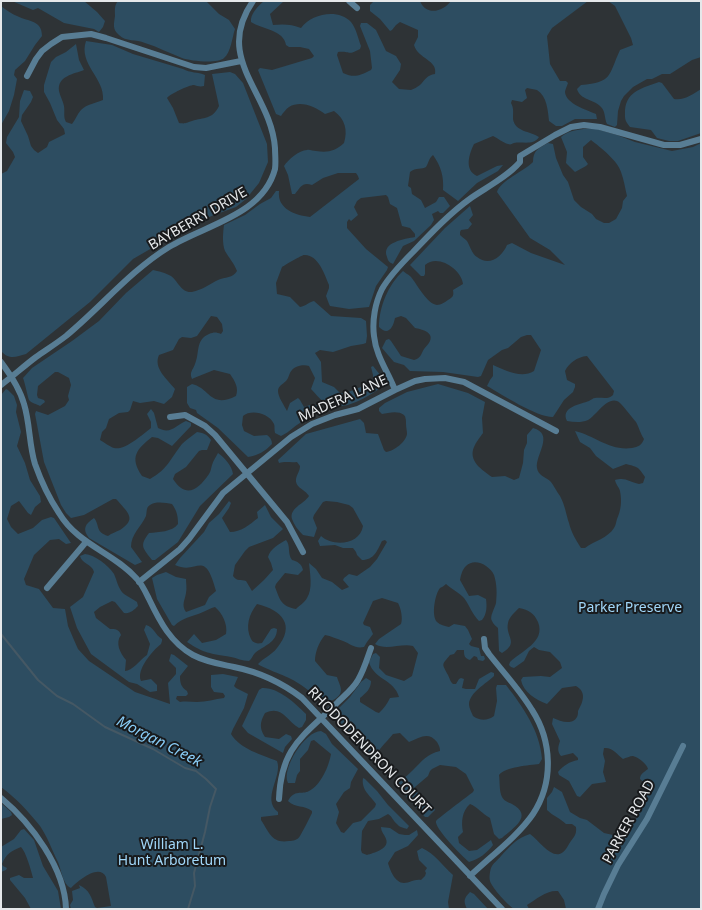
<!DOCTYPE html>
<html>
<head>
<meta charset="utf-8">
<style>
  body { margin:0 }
  #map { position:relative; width:702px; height:910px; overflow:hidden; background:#2e3336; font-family:"Noto Sans",sans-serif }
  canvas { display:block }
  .frame { position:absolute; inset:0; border:2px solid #e5e8ea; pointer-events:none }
</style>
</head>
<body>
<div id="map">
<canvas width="702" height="910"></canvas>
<div class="frame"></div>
</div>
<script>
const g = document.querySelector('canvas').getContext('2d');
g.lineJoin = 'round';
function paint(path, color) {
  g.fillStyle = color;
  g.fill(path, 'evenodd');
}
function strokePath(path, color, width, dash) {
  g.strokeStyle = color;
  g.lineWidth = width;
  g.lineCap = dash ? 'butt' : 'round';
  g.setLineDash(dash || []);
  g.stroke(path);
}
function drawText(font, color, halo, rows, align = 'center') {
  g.font = font + ' "Noto Sans",sans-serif';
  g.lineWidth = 4;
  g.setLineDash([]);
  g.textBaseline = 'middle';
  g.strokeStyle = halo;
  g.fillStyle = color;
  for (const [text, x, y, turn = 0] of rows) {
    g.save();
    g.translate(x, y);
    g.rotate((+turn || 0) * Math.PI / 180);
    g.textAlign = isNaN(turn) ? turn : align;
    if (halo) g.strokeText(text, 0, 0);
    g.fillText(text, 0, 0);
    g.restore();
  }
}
const green = new Path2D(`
  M 12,1 L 84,1 L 97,12 L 105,21 L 103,27 L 99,32 L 94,29 L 64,23 L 38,8 L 33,10 Z
  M 118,1 L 206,1 L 219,14 L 229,20 L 235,29 C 232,38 231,52 224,58 C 218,64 190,61 182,58 C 169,53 158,47 145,43 C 136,39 126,42 119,35 C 112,29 114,24 115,16 C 115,10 114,6 118,1 Z
  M 264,1 L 284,1 L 270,14 L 273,25 C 282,24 292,24 301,28 C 311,14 338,8 351,22 C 356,28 358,38 361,46 L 360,49 C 347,56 351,51 338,52 L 337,55 L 343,73 C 354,78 359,76 371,70 L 372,68 L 370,51 L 360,26 L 361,23 L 367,23 L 376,30 L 386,51 L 396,56 L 401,64 L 400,70 L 392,82 L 399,89 L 411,90 C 414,89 417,87 420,85 C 425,80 427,75 435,74 C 438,60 418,59 414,45 L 418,37 L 418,30 L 400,22 L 396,25 L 392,30 L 390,31 L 380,19 L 370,11 L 370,5 L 374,1 L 420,1 C 426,16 443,12 451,1 L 588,1 L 552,28 L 547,36 L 550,64 L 560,81 L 566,81 L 568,83 C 567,86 565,90 565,92 C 566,104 587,110 596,114 L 597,119 L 575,119 L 562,126 L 556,126 L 549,121 C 548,111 547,96 537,90 C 534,89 530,89 527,88 L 525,90 L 527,98 L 522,102 L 512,100 L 511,103 C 514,108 513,113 513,119 C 515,132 530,131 539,137 C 533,146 522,141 514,143 C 511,144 511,145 508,144 C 503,143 498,138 493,136 L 474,144 C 469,154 464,170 477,176 L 497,166 L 503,165 L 498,171 L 477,183 L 458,201 L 443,190 C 444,177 441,166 433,155 C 429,158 429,162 426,167 C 422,170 416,167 410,172 L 408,186 L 411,188 L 412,194 L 421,200 L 425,208 L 436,202 L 439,197 L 444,197 L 450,206 L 443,213 L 440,213 L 438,211 L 432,214 L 434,220 L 431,225 L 414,241 L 403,246 L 393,264 C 389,262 388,261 387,257 C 381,242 405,239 415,237 L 415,234 L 410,228 L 402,226 L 397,208 L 390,204 L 388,197 L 386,195 L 361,198 L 357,201 L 354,207 L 358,215 L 351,221 L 349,219 L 347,222 L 347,228 L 366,249 L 388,267 L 387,270 L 376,286 L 369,307 L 349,309 L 330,306 L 329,304 L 326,296 L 329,288 L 329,285 C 325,275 318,254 304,255 C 302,255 285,265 282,267 L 276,283 L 277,294 L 290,297 L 300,307 C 306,306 309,302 314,301 L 331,316 L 361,318 L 366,321 L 367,336 L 366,343 L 363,344 L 351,346 L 333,352 L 320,350 L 315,353 L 321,362 L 322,382 L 334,387 L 340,393 L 346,393 L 373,382 L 373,375 L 371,367 L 373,366 L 381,376 L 384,385 C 372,395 343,413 327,404 C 321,401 316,394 311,389 L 315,378 L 309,366 C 304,364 295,366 292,370 C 289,373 289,378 286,381 C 283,384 278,386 278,391 C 278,397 284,405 287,411 L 290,403 L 298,398 L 300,400 L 304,407 L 310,405 L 318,405 L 317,409 L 308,415 L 305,420 C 296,424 290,432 281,436 L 275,433 C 274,430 275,426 274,424 C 269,413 251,409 243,416 L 242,425 L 244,431 L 254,436 L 267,435 C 270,437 272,440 272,444 C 264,452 259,455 248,457 L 218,428 L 197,413 L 196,410 L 190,408 L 187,403 L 187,387 L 192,384 C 210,388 210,409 236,396 C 239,388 235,381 230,374 L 214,370 L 194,378 L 192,379 C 189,372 193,370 195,364 C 200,353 195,340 209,334 C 214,332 216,332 221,334 L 223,331 L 222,324 L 217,317 L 211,316 L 197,336 L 191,338 L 182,337 L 179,339 L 173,350 L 159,355 C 153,368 167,379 175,389 L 172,397 L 164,404 L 154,401 L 140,403 L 133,401 L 130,410 L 128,412 L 119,413 L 109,419 L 106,428 L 102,432 L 100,440 C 104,442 110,447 114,448 C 125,451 143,434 151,428 L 151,422 L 147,414 L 151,409 L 154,413 L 158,428 C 171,435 176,425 186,421 L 191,423 L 191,426 L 172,446 L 158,438 L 152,437 C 137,449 129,457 142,476 L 150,479 C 168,469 170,459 182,444 C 186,440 192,436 197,432 C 205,433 207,435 211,440 L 207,450 L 202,450 L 199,451 L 186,467 L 175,474 L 173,479 C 186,499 198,490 209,474 C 211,471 211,468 212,465 C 213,461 216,457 218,453 C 225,458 232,466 233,474 L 200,506 L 178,542 L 155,560 L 152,560 C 143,548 139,546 149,533 C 159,532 172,532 178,524 C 178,516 177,511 172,504 C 166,503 156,501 150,505 C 146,507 147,512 146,516 C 141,527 131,534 131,547 L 142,562 L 135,565 L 89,538 C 82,529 85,524 94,518 C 100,525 95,532 108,536 C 112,533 116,532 120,530 C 137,519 128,513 118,501 L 116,499 L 113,499 L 84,515 L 71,518 L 66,513 L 61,505 L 44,462 L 35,414 L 36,411 L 48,415 L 65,406 L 69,400 L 68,396 L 71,385 L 69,378 L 58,372 L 55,372 L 38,386 L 37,395 L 38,398 L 44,400 L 45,402 L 40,406 C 37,404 31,403 29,400 C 28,398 25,383 23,378 L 32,368 L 72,341 L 99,321 L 126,293 L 153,270 C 158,271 166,273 171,276 C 178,281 181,293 192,292 C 202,290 210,284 218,280 C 225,277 233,278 237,271 C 234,263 229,258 225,251 C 222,243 223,233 224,225 L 245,215 L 260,204 L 271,198 L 276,191 L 279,191 C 277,209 295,215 310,217 L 359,179 L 358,176 L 356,173 L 338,173 L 323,178 L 312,185 C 302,182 301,187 295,194 L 292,194 L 288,175 L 284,166 C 288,160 299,150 307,150 C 309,149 313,151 316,151 C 328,153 335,151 344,143 C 348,130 345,119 334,111 L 325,114 C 315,107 301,100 289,107 C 286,109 283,113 281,116 L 276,114 L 258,70 L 260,68 L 272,70 L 312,58 L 314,56 L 309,49 L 300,47 L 289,47 L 286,45 C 284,30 262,29 251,22 C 250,14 258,6 264,1 Z
  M 608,1 L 701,1 L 701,57 L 692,60 L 670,74 L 662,74 L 652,79 L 647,79 L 633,87 L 624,96 L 621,101 L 618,111 L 617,125 L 615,127 L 607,124 C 604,118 606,111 600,106 C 593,99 580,100 577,89 L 581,85 C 613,82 608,76 620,50 L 633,45 L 631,38 L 615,6 Z
  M 1,6 C 6,10 12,14 17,16 C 29,22 42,20 42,36 L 35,45 L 25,61 L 15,70 L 14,75 L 17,79 L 14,95 L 9,111 L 1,125 Z
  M 86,41 L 112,45 L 133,54 L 183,69 C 190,73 198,72 205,75 L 204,86 C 200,87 197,86 194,85 C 189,85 170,94 167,98 L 173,108 L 179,123 C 186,124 185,123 192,121 C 204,117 212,120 219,106 L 212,74 L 230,72 L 235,74 L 243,83 L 267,144 L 268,162 L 259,183 L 246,199 L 236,207 L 214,215 L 195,223 L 133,259 L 90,302 L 26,354 C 16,357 9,360 1,351 L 1,174 L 7,171 L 15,157 L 13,152 L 6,143 L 7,137 L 19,117 L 20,101 L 24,90 L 30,91 L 33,97 L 31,102 L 22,115 L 21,121 L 28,136 L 31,146 L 34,150 L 38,153 L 47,147 L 49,142 L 65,134 L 64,129 L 57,120 L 50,103 L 44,92 L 44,85 L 51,62 L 56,57 L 66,52 L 76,44 L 79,60 L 84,70 C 74,74 57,76 59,91 C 60,96 63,101 64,106 C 65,112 63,117 66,122 L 72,124 C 76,119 77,114 81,110 C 87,104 96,103 103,100 C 105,78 78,64 86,41 Z
  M 659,82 L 662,83 L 674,99 C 684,101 693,94 701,89 L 701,133 L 678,141 L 669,141 L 657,138 L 651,130 L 630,127 C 624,120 625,118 625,110 C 627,90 644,88 659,82 Z
  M 593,128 L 617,135 L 635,142 L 672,151 L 693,147 L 701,143 L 701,909 L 566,909 L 564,900 L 558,891 C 546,890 537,899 527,905 L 529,909 L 514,909 C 508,905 492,888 490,881 C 489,877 490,871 491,868 C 493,863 498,860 501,856 C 510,846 517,838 530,834 C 543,844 557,868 569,844 C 573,837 577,836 576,827 L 572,824 L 566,824 C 560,818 553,816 547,810 L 547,798 L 552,792 L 554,787 L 562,792 L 570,812 L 580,818 L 587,820 L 604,833 L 613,835 L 624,840 L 645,803 L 648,786 L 640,779 C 640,774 644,772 648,769 C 647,764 638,757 633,756 C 630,756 626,758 623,759 C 617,754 612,747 604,748 L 603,754 L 605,761 L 603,772 L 606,782 L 592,784 L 580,797 L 577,796 L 569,781 L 559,775 L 558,772 C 564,765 569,762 578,760 L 578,758 L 573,753 L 561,756 C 557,751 558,747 560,741 L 552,724 L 553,718 C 560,721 572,726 577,717 C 578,715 578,713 578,711 C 583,702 587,692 576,686 L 562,688 L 547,704 C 536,700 523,692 521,680 L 523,677 L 541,676 L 550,677 L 562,668 L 560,662 L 550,652 L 539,650 L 534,647 L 529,651 L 524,661 L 514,668 L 511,667 L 509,665 L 510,662 C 521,651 546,642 538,622 C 534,613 529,610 519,608 C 515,612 509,617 508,623 C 505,637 520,642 502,653 L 499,651 L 498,628 C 496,626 493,624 492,621 C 489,617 495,608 496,603 C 497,594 497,584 494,575 C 490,566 475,557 466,566 C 462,570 461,575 460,580 L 469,596 L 478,595 L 486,599 C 487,606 487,614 482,620 L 479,621 C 472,614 470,606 464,598 C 460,593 451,589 446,584 C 444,586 442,587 440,588 C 435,594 431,616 437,622 C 440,625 445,626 449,627 L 454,624 L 465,626 L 468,630 L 472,639 L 469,644 L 471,646 L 479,648 L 481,656 L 484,656 L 485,659 L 483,661 L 478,660 L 477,657 L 474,656 L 470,660 C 464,658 464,655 464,650 L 457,650 L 454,654 L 450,655 C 441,666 442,663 448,675 C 450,679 450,681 453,684 L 456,684 L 459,679 L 461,678 L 464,679 L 462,688 L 466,689 L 475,689 L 479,679 L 491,672 L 494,673 L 494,676 C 486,684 470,692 469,704 C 469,708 472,713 473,716 C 480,721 487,721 494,716 L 497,701 L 496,688 L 497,685 L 506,685 C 523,707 540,731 542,759 L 539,764 C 530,765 505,767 499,775 C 500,781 499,791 502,797 C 504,801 508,802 512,804 C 534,816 513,828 502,838 L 499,839 L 494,834 L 490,818 C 482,814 478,807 470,804 C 462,811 461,822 463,832 L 458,837 L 459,843 L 469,851 L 477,850 L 491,840 L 493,845 C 487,853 479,859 469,862 C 463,857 434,828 436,821 C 437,819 468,796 473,792 L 474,790 L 466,774 L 456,767 L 440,765 L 432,769 L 430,771 L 428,776 L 415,787 C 416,790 418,794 420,796 C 426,801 432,802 435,810 L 428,817 L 425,817 L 396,785 C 402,780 408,775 413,770 C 422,761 427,754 440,751 C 440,747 439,746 437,742 C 428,731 420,738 409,742 L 400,733 L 393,734 C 386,743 377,750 373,761 L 336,719 L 336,713 L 337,710 L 350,697 L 361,682 L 366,678 L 371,681 C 371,689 366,693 360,698 L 360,702 L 376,712 L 379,713 C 384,708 387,704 390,698 L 399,697 C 394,679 374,680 369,662 L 373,654 L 376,653 L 380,657 L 379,668 L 386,675 L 404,681 L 412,676 L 418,653 L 413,646 C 401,643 386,651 375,644 L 379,639 L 401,624 C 403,619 401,608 398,603 L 382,598 L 373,601 L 363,623 L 364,625 L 370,627 L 373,634 L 367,642 L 364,647 C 355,649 351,644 343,641 C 337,639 331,636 325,635 C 319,642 315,652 315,661 L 327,675 L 337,677 C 338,681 341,686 341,690 C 341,698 330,702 323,703 C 314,695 304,686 293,680 C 286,676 261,667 258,664 C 263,658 272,655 277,648 C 296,625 282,610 257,604 C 249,614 245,627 251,639 C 252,641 253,642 256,643 C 258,644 260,643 262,643 L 271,629 L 274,628 L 277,629 C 277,643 263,646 255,653 C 252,656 252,659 249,661 C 242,661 237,658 231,657 C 209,653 205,654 187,642 L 194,634 L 202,643 L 216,640 L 226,634 C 228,624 222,613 215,607 C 210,608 208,610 203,612 C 192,617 183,617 174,626 L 172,625 L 157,599 L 152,578 L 157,575 L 166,572 L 176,577 L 186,579 C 186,583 187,588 186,593 C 185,600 181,605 186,612 L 205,605 L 209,597 L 216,591 C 204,547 198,576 175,565 L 180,558 L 204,532 L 209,523 L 219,514 L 229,501 L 231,503 L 229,508 L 222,518 L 230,532 C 241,532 249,525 258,518 L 257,512 L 265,505 L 271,517 L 283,529 L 273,538 L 249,547 L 245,551 L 235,565 L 233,576 C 237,582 241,579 246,581 L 252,591 L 264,580 L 273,570 L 271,563 L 268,557 C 270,549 279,544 286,540 C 291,546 287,553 292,560 C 297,561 302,564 303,570 L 298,575 L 285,573 L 276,584 L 275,587 C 280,600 281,606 296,609 C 299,606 305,602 307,598 C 313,589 310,574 309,563 L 316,569 L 322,578 L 332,582 L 342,590 L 349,587 L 343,580 L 344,578 L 349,574 L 357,576 L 370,567 L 377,559 L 387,542 L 385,540 L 382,541 C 377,551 374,560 362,560 L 357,555 L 356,552 L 353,548 L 343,548 L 335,545 L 320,546 L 318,541 L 321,536 C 333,547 360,545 363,526 L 353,508 L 349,505 L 337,502 L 326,501 L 323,502 L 314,515 L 313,518 L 317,528 L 314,537 L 303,535 C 298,530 294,525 292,519 C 289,508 304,504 309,496 C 305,489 295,488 296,479 C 297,474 300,471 300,466 L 297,462 C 290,463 286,461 279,463 L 278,460 L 306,434 L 360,419 L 364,423 L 366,433 L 378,434 L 384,450 L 386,452 C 394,451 406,442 407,434 C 407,431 406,427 406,424 C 406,421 406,417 404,415 C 398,410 388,413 382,414 L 379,411 L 379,408 L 385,403 L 407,392 L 438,384 L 468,393 L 485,402 L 482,418 L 483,433 C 480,437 476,442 474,447 C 468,461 482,470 492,477 L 505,476 L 514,480 L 519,478 L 523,463 L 524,450 L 527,443 L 527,435 L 533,428 C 555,434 535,455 537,468 C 538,475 545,477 550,481 C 553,484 557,492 560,496 C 565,505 566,514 569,523 C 571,532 576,540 581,548 L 585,548 C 594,541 608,538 614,528 C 616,525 616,522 617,519 C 621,510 622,501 620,491 C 619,487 616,485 615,480 C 626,477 629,482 639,484 L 643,483 L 645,477 C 638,466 637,467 626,464 L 613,469 L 596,456 L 590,448 L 580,442 L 575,431 C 596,436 609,451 632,448 C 638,447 642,445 644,439 C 640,433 639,427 636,422 C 631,416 625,408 620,403 C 609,393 596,416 588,420 C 581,423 574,422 567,421 C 560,407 581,404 589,401 C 591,400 593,398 595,398 C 602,397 608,400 613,395 L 614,391 L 611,387 L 587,356 C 577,357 569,363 565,371 L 567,380 L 575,384 L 575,387 L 573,392 L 564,400 L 553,417 C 536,417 503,395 487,386 L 490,380 L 493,376 L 493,365 C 505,370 521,379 534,371 L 541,350 L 531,335 L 527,335 L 521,337 L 508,348 L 502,350 L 488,360 L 481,376 L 478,377 L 443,372 L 410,371 L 404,365 L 394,362 L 382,348 L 386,340 L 389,339 L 391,341 L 401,356 L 414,360 C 421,358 421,354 424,349 C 426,346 429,344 430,341 C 434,332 421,329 415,328 L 406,318 L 401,316 L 395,318 C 393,328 388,336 379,327 C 379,307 388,285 403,271 C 405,273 408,274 411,277 C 417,284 427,304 437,305 C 441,305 445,302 448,300 C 453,297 454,296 453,290 L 463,284 C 462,270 438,253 425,265 L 425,274 L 424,276 L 421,276 L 410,265 L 445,228 L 470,206 L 473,215 L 469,220 L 472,224 L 468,229 L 461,230 L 460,232 L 460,235 C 462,237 465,239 467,241 C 470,246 472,254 477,257 C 489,267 502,257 507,245 L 512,243 L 531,253 L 565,265 L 550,250 L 530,238 L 497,192 C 500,181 524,171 533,162 C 533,150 539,148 548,143 L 553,144 L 556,158 L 563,175 L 568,182 L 574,200 L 581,207 L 592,214 L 596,219 L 604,223 L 609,223 L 616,219 L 622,208 L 623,201 L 627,196 C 625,188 624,180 621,172 C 618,161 600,147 591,140 L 583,147 L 583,157 L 588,164 L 586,166 L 575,172 L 566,163 L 567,152 L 561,137 C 568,130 583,129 593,128 Z
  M 6,389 L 8,390 L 14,396 L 17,405 L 16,412 L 21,432 L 17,446 L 25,463 L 30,480 L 40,496 L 41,502 L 35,507 L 31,515 L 28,513 L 19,501 L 11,506 L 7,519 L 11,527 L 18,534 L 33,528 L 42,520 L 51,517 L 54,518 L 71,543 L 66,544 L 59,539 L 50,540 L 34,555 L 24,579 L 26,585 L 39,589 L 53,608 L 65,609 L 68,626 L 74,640 L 78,649 L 89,661 L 135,692 L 170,704 L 168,683 L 176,674 L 176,668 L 169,661 L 171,654 L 174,655 L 188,666 L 180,676 C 180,683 181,687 187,691 L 188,694 L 186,696 L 177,696 L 176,699 L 180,702 C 186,701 191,702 197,702 C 206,702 215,699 224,698 L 225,696 L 223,693 L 214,692 L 211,687 L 211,675 L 223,674 L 238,677 L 234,686 L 236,688 L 248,694 L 244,708 L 233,729 L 231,734 C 240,749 262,755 277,761 C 283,776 261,799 278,812 L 278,815 L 261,817 L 261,820 C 269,832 272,844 289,841 C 293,841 298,840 300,836 C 304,829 308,821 312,813 L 312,811 C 305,805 295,808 288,801 C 294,789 302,795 309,791 C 321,785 329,766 331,754 L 314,740 L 311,741 L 308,750 L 300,759 L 300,771 L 297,775 L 295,783 L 288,783 C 281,769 305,731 321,731 L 326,734 L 332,744 L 358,769 L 351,782 L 350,788 L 344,792 L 336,804 L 339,812 L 336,823 L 341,832 L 344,833 L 353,823 L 361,821 L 375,807 L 376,804 C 370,795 361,790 363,778 L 365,779 L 377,791 L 388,805 L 409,826 L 407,829 C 404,828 399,827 397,824 C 393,821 392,816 388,814 L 379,819 L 368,821 L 362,831 L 361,850 L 362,853 L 367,855 C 373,853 390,849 386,839 C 385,835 381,832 381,827 L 390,828 L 399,834 L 405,835 L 409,835 L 417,830 L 418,835 L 408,846 L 395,852 L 388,863 C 390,870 395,883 404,883 C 410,883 414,879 421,880 L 425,876 L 426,873 L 425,871 L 427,868 L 419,860 L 417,851 L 422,848 C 435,854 442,865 453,875 L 448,902 L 449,909 L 71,909 L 70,905 L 73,900 L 72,891 L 80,888 L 79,885 C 90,890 91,897 95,907 L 97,908 L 111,906 L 106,877 C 99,863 78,881 71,888 C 63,885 61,869 58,862 C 52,850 47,836 40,826 C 28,811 16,798 1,787 L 1,395 Z
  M 85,554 C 95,555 108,565 114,574 C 117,580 118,589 124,594 C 128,597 133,599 137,602 L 138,606 C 134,610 130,614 124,613 L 115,602 L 112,601 L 100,607 L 94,612 L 96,618 L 110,629 C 115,629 119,629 121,635 C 115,643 120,653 126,660 L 125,671 C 132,671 140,660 147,655 L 150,644 L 144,630 L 146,625 C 154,627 155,635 162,639 L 162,641 L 161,644 C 152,651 136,670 141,681 L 151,679 L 157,685 L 157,691 L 150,692 L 137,684 L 129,682 L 91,654 L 77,628 L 70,607 L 83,597 L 94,572 C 92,564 82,564 80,556 Z
  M 262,688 C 278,687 295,703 306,714 L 306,720 L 302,727 L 299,728 C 286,720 282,705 265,713 C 260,722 259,728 265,737 L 279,739 L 286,734 L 291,736 L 292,739 L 285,747 L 283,753 L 248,733 L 242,726 L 259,690 Z
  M 1,803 L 11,812 L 12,815 L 9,817 L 1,819 Z
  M 24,829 L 34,840 L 43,866 L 58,891 L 61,909 L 31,909 L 25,898 L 10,880 L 10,878 L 19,875 L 24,878 L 33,878 C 31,870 26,852 21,847 C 11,851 6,854 2,864 L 3,866 L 7,868 L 6,870 L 1,872 L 1,847 L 14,839 L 21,830 Z
  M 470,892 L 474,894 L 488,909 L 467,909 C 463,901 464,898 470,892 Z`);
const stream = new Path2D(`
  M 1,634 L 38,680 L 57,696 L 73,704 L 105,727 L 153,749 L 185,768 L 196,771 L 206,779 L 216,789 L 210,807 L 205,832 L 194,873 L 195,886 L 188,909`);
const street = new Path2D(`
  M 349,1 L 357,8
  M 27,76 L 36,59 L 42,51 L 51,44 L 62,37 L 91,34 L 106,38 L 194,67 L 206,68 L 241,61
  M 1,362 C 10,374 20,389 24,404 C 30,423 29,445 35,464 C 41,481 49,498 59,513 C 78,545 113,552 137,579 C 142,584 146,593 149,599 C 160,622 171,643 193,655 C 206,662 220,664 234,667 C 259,672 281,682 302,698 L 502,909
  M 1,385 C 13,376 24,366 36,357 C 46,350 57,343 66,336 C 101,307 130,271 169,247 C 205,225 263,215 275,169 C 276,162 275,154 275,148 C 271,92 213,59 253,1
  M 395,390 C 388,372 376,356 374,336 C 372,321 375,303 382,289 C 390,275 402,263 413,252 C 431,233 450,213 471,198 C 487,187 507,177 520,162 L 520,156 L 555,135 L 571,127 L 584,125 L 600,127 L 664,145 L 680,145 L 701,139
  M 170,417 L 185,415 L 205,426 L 215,435 L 287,522 L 303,552
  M 139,582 L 180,549 L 189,539 L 223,493 L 291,437 L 312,424 L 335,415 L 358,409 L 395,390 L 415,381 L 425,379 L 445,378 L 464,382 L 556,431
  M 47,588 L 86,542
  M 1,798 C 31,823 65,868 66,909
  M 279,799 C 281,746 304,736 337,703 C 344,696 353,689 358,680 C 364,670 367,659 371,648
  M 470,876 C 490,857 518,836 533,814 C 554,782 552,741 532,710 C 520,690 503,672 489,654 L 485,648 L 484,639
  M 598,909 L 604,894 L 618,865 L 647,819 L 683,746`);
const streetNames = [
  ["BAYBERRY DRIVE",198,219,-30],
  ["MADERA LANE",343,399,-24],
  ["RHODODENDRON COURT",369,751,46],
  ["PARKER ROAD",629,822,-61]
];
const parkNames = [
  ["Parker Preserve",630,608],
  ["William L.",172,845],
  ["Hunt Arboretum",172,861]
];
const waterNames = [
  ["Morgan Creek",159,742,27]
];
paint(green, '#2d4d61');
strokePath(stream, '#455864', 2);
strokePath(street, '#587d94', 6);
drawText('14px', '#e5e8ea', '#181a1c', streetNames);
drawText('14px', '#a1d7f9', '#181a1c', parkNames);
drawText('italic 15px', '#88ccf6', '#181a1c', waterNames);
</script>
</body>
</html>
